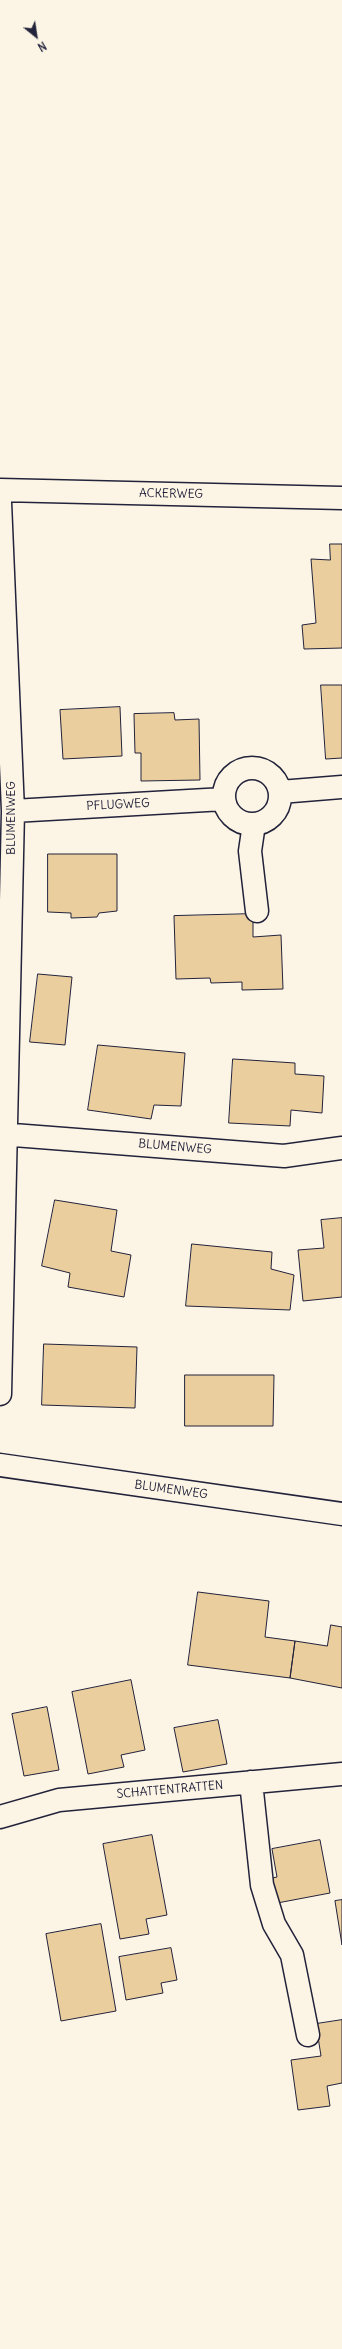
<!DOCTYPE html>
<html>
<head>
<meta charset="utf-8">
<style>
  body { margin:0 }
  #map { position:relative; width:342px; height:2349px; overflow:hidden; background:#fcf5e5; font-family:Delius,sans-serif }
  canvas { display:block }
  .north { position:absolute; left:16px; top:16px; width:40px; height:40px; -webkit-text-stroke:3px #fcf5e5; paint-order:stroke; rotate:150deg; font-size:11px; font-weight:700; line-height:16px; text-align:center; color:#22223b }
  .north::after { content:''; display:block; margin:auto; width:14px; height:18px; background:#22223b; clip-path:polygon(50% 0,100% 100%,50% 72%,0 100%) }
</style>
</head>
<body>
<div id="map">
<canvas width="342" height="2349"></canvas>
<div class="north">N</div>
</div>
<script>
const g = document.querySelector('canvas').getContext('2d');
g.lineJoin = 'round';
function paint(path, color) {
  g.fillStyle = color;
  g.fill(path, 'evenodd');
}
function strokePath(path, color, width, dash) {
  g.strokeStyle = color;
  g.lineWidth = width;
  g.lineCap = dash ? 'butt' : 'round';
  g.setLineDash(dash || []);
  g.stroke(path);
}
function drawText(font, color, halo, rows, align = 'center') {
  g.font = font + ' Delius,sans-serif';
  g.lineWidth = 3;
  g.setLineDash([]);
  g.textBaseline = 'middle';
  g.strokeStyle = halo;
  g.fillStyle = color;
  for (const [text, x, y, turn = 0] of rows) {
    g.save();
    g.translate(x, y);
    g.rotate((+turn || 0) * Math.PI / 180);
    g.textAlign = isNaN(turn) ? turn : align;
    if (halo) g.strokeText(text, 0, 0);
    g.fillText(text, 0, 0);
    g.restore();
  }
}
const building = new Path2D(`
  M 330,544 L 342,544 L 342,648 L 304,649 L 302,625 L 316,623 L 311,559 L 330,560 Z
  M 321,685 L 342,685 L 342,758 L 326,759 Z
  M 120,707 L 122,756 L 63,759 L 60,710 Z
  M 174,713 L 175,720 L 199,719 L 200,780 L 141,781 L 141,753 L 135,753 L 134,714 Z
  M 48,854 L 117,854 L 117,911 L 99,913 L 97,917 L 71,918 L 71,913 L 48,912 Z
  M 253,914 L 253,937 L 281,935 L 283,989 L 242,990 L 242,982 L 211,983 L 210,978 L 176,979 L 174,916 Z
  M 38,974 L 72,977 L 65,1045 L 30,1042 Z
  M 98,1045 L 185,1053 L 181,1106 L 154,1105 L 151,1119 L 88,1110 Z
  M 233,1059 L 295,1063 L 295,1074 L 324,1076 L 322,1113 L 291,1110 L 290,1126 L 229,1123 Z
  M 55,1200 L 117,1210 L 111,1251 L 131,1255 L 124,1297 L 68,1287 L 70,1273 L 42,1266 Z
  M 342,1218 L 342,1297 L 303,1301 L 298,1250 L 324,1248 L 321,1220 Z
  M 192,1244 L 272,1252 L 271,1269 L 294,1275 L 290,1310 L 186,1306 Z
  M 44,1344 L 137,1347 L 135,1408 L 42,1405 Z
  M 185,1375 L 274,1375 L 273,1426 L 185,1426 Z
  M 198,1592 L 269,1601 L 265,1637 L 295,1641 L 290,1678 L 188,1665 Z
  M 331,1625 L 342,1627 L 342,1688 L 290,1678 L 295,1641 L 327,1646 Z
  M 131,1680 L 145,1750 L 121,1755 L 124,1767 L 88,1774 L 72,1692 Z
  M 47,1707 L 59,1770 L 24,1776 L 12,1714 Z
  M 218,1720 L 227,1764 L 183,1772 L 174,1728 Z
  M 152,1835 L 167,1915 L 146,1919 L 149,1934 L 120,1939 L 103,1844 Z
  M 320,1840 L 330,1893 L 272,1904 L 268,1879 L 277,1877 L 272,1849 Z
  M 342,1900 L 342,1945 L 335,1901 Z
  M 101,1924 L 116,2011 L 61,2021 L 46,1934 Z
  M 171,1948 L 177,1980 L 161,1983 L 163,1993 L 126,2000 L 119,1957 Z
  M 342,2020 L 342,2083 L 327,2086 L 330,2106 L 298,2110 L 291,2060 L 321,2056 L 316,2024 Z`);
const minor = new Path2D(`
  M 0,490 L 342,498
  M 0,502 L 13,811 L 0,1394
  M224 796a28 28 0 1 1 56 0a28 28 0 1 1-56 0Z
  M 280,792 L 342,787
  M 13,811 L 224,799
  M 254,824 L 250,851 L 257,911
  M 0,1134 L 284,1156 L 342,1148
  M 0,1465 L 342,1514
  M 251,1782 L 262,1885 L 274,1924 L 292,1955 L 308,2035
  M 0,1817 L 59,1800 L 342,1774`);
const streetNames = [
  ["ACKERWEG",171,494,1],
  ["PFLUGWEG",118,805,-3],
  ["BLUMENWEG",12,818,-90],
  ["BLUMENWEG",175,1147,5],
  ["BLUMENWEG",171,1490,8],
  ["SCHATTENTRATTEN",170,1790,-5]
];
paint(building, '#ebce9e');
strokePath(building, '#22223b', 1);
strokePath(minor, '#22223b', 25);
strokePath(minor, '#fcf5e5', 22);
drawText('12px', '#22223b', '#fcf5e5', streetNames);
</script>
</body>
</html>
